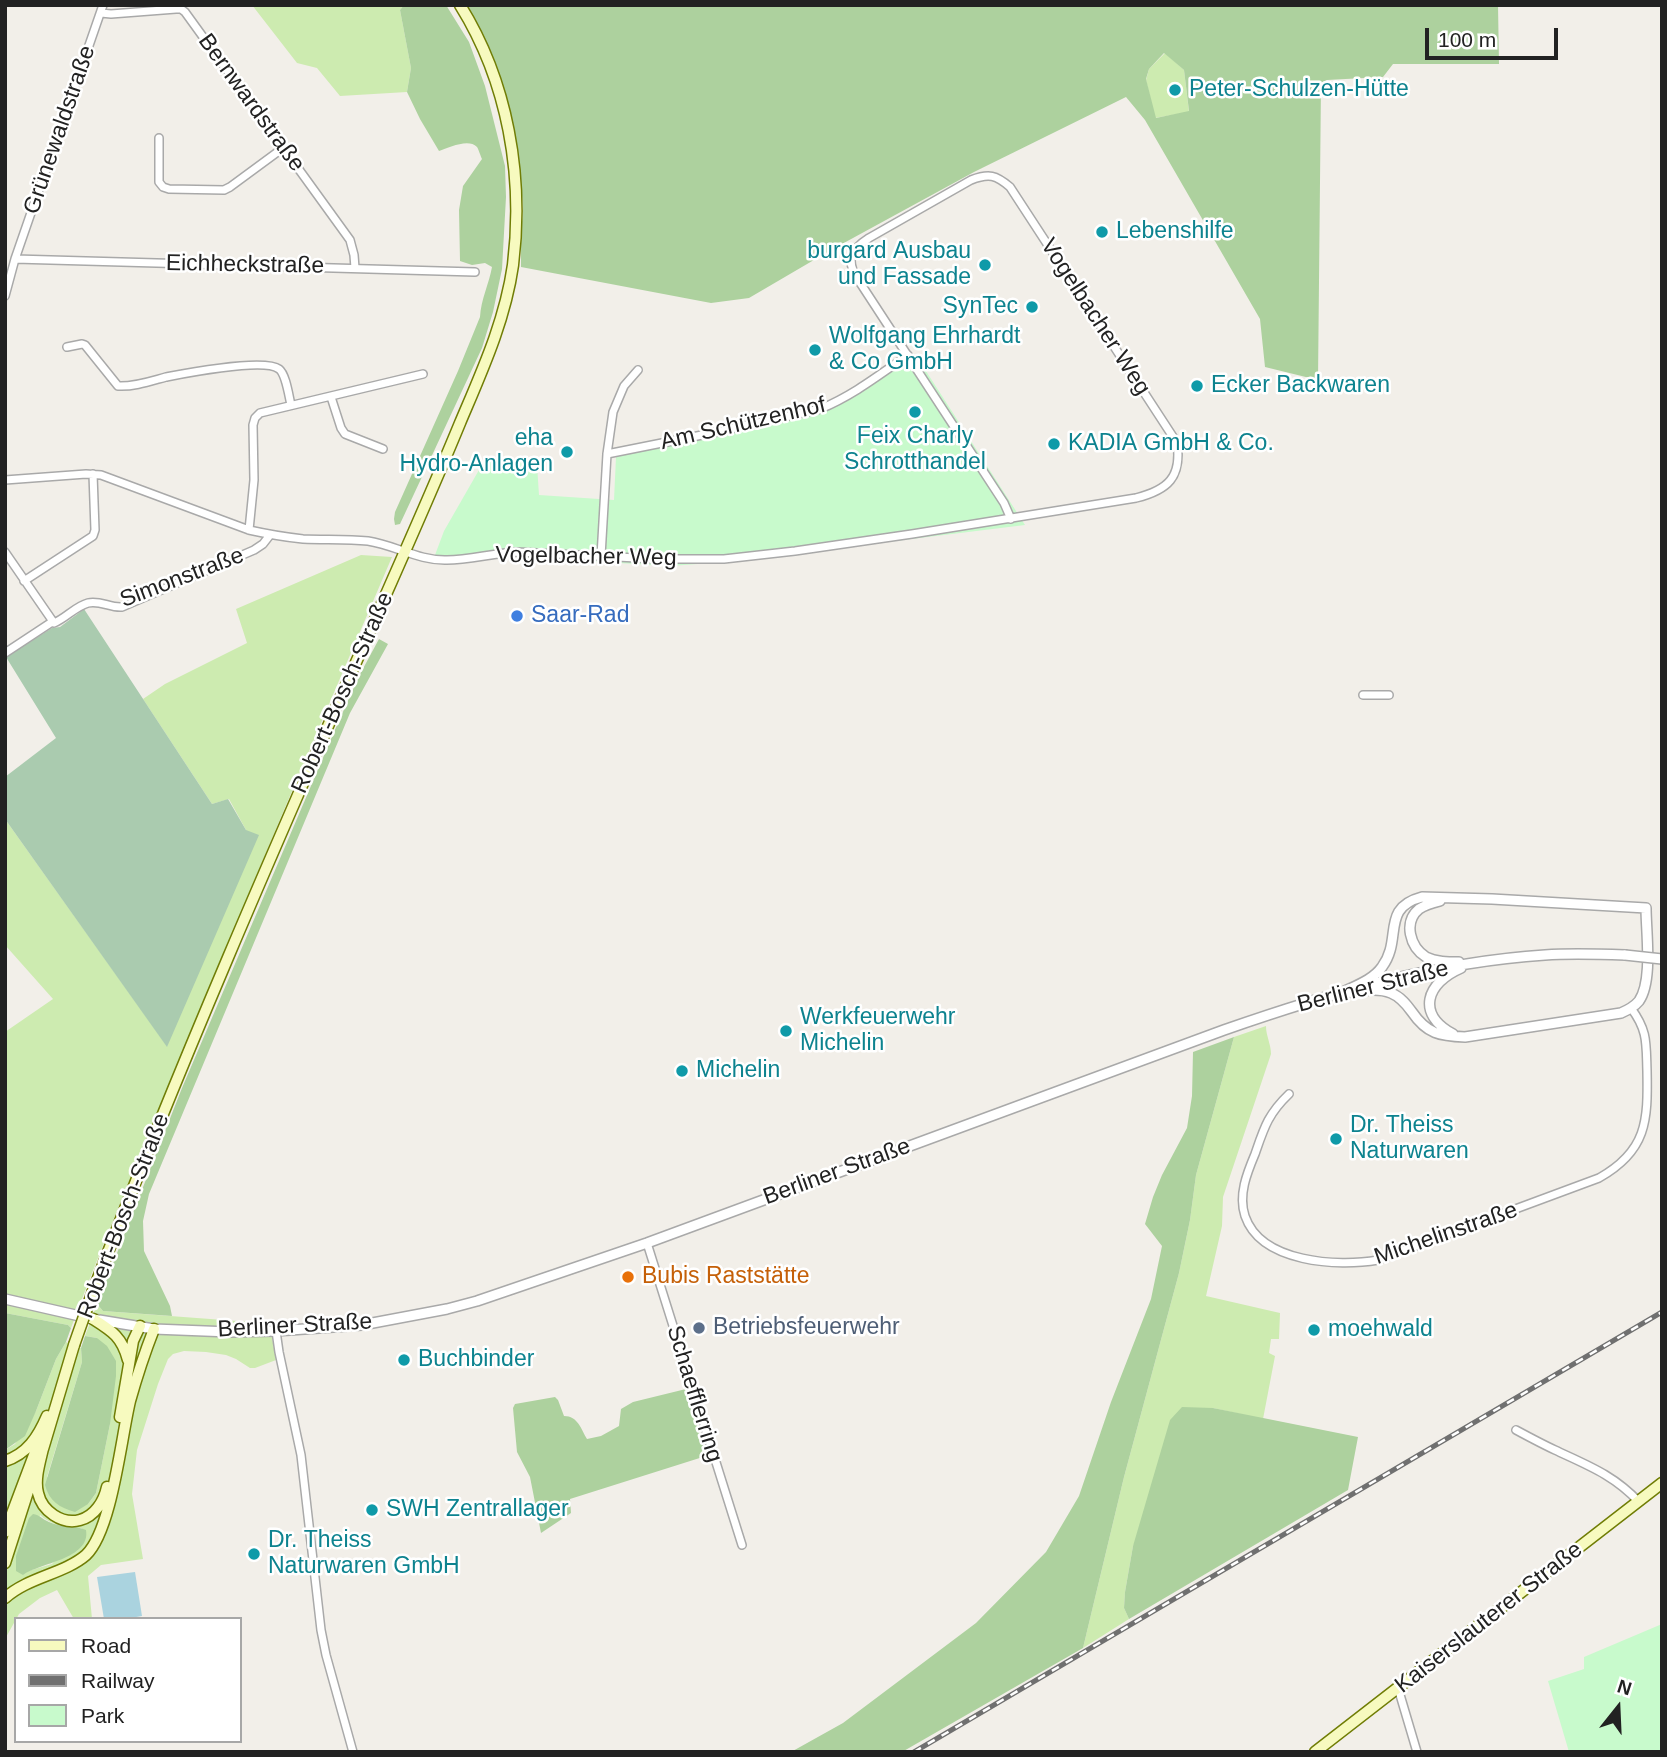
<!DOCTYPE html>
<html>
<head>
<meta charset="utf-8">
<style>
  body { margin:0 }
  #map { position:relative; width:1667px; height:1757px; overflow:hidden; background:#f2efe9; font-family:Arial,sans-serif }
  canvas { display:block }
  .frame { position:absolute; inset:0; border:7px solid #222; pointer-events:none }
  .legend { position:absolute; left:14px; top:1617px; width:228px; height:126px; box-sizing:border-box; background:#fff; border:2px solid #a7a7a7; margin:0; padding:9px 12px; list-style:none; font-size:21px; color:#222 }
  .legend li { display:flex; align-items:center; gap:14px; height:35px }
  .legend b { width:35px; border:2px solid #a7a7a7 }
  .north { position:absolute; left:1583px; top:1673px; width:70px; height:70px; -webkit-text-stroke:5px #fff; paint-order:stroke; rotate:18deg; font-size:19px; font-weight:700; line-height:28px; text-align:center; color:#222 }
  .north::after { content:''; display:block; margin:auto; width:24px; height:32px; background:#222; clip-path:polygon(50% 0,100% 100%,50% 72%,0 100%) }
  .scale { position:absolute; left:1425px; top:28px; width:133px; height:32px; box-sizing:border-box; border:4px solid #222; border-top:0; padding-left:9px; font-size:21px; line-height:24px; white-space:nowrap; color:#222; -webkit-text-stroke:5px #fff; paint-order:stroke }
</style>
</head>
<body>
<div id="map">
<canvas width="1667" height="1757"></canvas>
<div class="frame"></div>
<ul class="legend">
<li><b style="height:9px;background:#f7fabf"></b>Road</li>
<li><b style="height:9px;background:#707070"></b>Railway</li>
<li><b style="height:19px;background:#c8facc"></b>Park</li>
</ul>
<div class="north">N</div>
<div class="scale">100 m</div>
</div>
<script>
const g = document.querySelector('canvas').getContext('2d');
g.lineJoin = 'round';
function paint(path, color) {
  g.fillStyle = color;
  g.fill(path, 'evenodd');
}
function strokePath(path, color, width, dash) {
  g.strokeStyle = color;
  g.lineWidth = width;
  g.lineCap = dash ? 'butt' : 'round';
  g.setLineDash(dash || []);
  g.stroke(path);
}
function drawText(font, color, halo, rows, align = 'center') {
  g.font = font + ' Arial,sans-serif';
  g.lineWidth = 5;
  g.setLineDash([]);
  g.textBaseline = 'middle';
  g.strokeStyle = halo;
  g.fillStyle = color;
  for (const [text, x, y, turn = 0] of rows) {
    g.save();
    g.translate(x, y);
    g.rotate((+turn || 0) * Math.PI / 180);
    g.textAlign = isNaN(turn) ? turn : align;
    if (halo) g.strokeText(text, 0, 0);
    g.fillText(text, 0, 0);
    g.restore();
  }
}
const grass = new Path2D(`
  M 252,5 L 404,5 L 400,10 L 411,68 L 407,92 L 340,96 L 317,68 L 297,63 Z
  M 1165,53 L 1184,70 L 1189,112 L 1155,118 L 1146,80 L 1149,69 Z
  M 361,555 L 392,557 C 322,720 252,884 184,1049 C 146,1141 106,1234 71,1328 L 68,1325 L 5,1313 L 5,1032 L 53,999 L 5,945 L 5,819 L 167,1046 L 246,830 L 229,799 L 212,804 L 143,699 L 165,684 L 247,643 L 236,609 Z
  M 1266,1026 C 1266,1036 1271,1044 1271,1054 L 1223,1197 L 1222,1226 L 1206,1296 L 1280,1313 L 1279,1339 L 1271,1339 L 1269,1353 L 1275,1356 L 1263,1419 L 1213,1408 L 1133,1546 L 1125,1592 L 1124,1608 L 1129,1619 L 1083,1648 L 1124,1477 L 1179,1273 L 1190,1220 L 1196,1175 L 1234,1037 Z
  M 97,1304 L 103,1311 L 237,1321 L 269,1321 L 276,1360 L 255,1368 L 250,1368 L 236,1359 L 226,1355 L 206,1352 L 184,1351 L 173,1354 L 168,1359 L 158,1384 L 137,1450 L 132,1494 L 143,1559 L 101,1565 L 88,1576 L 92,1619 L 74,1619 L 57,1590 L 40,1598 L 19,1614 L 5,1639 L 5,1450 L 15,1444 L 36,1411 L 56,1359 L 66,1342 L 81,1348 L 82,1362 L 47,1477 L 88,1504 L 96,1493 L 110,1424 L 97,1338 L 85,1336 ZM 40,1515 C 51,1525 67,1529 82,1528 L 52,1564 L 28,1571 Z`);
const forest = new Path2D(`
  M 404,5 L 446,5 L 469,42 L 485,86 L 505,166 L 506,197 L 502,269 L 493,312 L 482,348 L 400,524 L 395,525 L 394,519 L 395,512 L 458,371 L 480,317 C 481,299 489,284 492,267 L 485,263 L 472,265 L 460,261 L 459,210 L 463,186 L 482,159 C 481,157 478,148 477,147 C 468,138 449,148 439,151 L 420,119 L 407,92 L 411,68 L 400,10 Z
  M 465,5 L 1498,5 L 1499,64 L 1393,64 L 1383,77 L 1327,80 L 1321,83 L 1318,380 L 1265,367 L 1260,319 L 1145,120 L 1126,97 L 974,172 L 831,250 L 749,298 L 711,303 L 521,267 C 521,255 521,242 521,229 C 522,222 523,215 523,208 C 519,138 503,65 465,5 ZM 1164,53 L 1184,70 L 1189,111 L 1156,118 L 1146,79 L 1149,69 Z
  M 379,639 L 388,644 L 350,713 L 149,1194 L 143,1221 L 144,1251 L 170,1306 L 172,1316 L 103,1311 L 97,1304 L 182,1088 L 334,732 L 359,676 Z
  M 1234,1037 L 1196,1175 L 1190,1220 L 1179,1273 L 1124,1477 L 1083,1648 L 902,1752 L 791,1752 L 843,1723 L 976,1623 L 1046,1552 L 1079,1496 L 1111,1402 L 1151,1299 L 1162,1246 L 1145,1224 L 1153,1197 L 1162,1175 L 1187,1128 L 1192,1096 L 1193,1052 Z
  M 5,1313 L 68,1325 L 71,1328 L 66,1342 L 56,1359 L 36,1411 L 25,1436 L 5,1450 Z
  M 85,1336 L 97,1338 L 107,1346 L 116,1361 L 116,1376 L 110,1424 L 96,1493 L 88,1504 L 75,1512 C 60,1508 49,1501 45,1485 L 82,1362 L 81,1348 Z
  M 686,1389 L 706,1456 L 570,1499 L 571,1513 L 541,1533 L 530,1477 L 517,1452 L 513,1408 L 515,1404 L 555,1397 L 558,1400 L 564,1416 C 578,1416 581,1429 587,1439 L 601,1436 L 619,1426 L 621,1409 L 633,1402 Z
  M 1182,1407 L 1213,1408 L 1358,1437 L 1348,1490 L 1129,1619 L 1124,1608 L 1125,1592 L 1133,1546 L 1170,1420 Z
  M 33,1514 C 40,1515 42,1519 49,1522 C 61,1528 75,1525 86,1530 C 91,1559 39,1563 23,1575 L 16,1571 L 16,1556 L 29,1518 Z`);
const cemetery = new Path2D(`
  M 84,609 L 212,804 L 228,799 L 246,830 L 259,835 L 167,1047 L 5,819 L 5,777 L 56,738 L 6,657 L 52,628 L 60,627 Z`);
const park = new Path2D(`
  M 915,354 L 1025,525 L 725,562 L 670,566 L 499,556 L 446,564 L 432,563 L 444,531 L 487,456 L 537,465 L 539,495 L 614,500 L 616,457 L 825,412 L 861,392 Z
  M 1662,1624 L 1662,1752 L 1569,1752 L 1548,1681 L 1584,1669 L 1584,1657 Z`);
const water = new Path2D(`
  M 135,1572 L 142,1616 L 125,1619 L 104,1619 L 97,1577 Z`);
const minor = new Path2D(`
  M 101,13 L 111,14 L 176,9 L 181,9 L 185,12 L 350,240 L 354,255 L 355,268
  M 159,138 L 159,182 L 163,187 L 169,189 L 224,190 L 230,187 L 283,148
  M 15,259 L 475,272
  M 5,296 L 15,259 L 103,5
  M 67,347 L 82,344 L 85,345 L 118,386 C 134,387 151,381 166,377 C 187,373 264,358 279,369 C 286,374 289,397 291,405
  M 331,397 L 341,428 L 345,434 L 383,449
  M 607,454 L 717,432 L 820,409 C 852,396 879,375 908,355
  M 5,480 L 86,474 L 101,475 L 249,530 C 267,534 284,537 303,539 C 324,540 346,539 368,541 C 395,545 419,561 447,560 C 470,560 493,553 517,552 L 657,559 L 724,559 L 795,551 L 912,534 L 1136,498 C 1168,490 1182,477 1177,443 L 1010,187 C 996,175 989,173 971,180 L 869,238 C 852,249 845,259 857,278 L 1004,503 L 1011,519
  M 249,530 L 254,480 L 253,425 L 255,418 L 260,413 L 423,374
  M 5,552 L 54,623 C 66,618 76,606 88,603 C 100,600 110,608 122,607 L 254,550 L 263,544 L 270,535
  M 601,556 L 607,454 L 613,412 L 624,386 L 638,370
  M 24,581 L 93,536 L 95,530 L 93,474
  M 5,653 L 52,622
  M 1363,695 L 1389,695
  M 1289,1094 C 1268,1114 1264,1128 1255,1154 C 1247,1173 1238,1195 1245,1216 C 1261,1263 1338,1267 1378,1260 L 1599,1178 C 1647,1151 1648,1121 1647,1071 C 1646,1043 1648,1031 1631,1008
  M 647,1243 L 742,1545
  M 276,1331 L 279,1352 L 301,1455 L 321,1630 L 326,1655 L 353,1752
  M 1516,1430 C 1529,1437 1542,1444 1555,1450 C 1587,1465 1614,1475 1639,1502
  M 1398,1688 L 1417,1752`);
const tertiary = new Path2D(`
  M 1422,897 L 1492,899 L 1646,908 C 1646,932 1653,981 1639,1001 C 1634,1007 1628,1010 1621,1013 L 1465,1037 C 1440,1036 1427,1034 1412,1012 C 1407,1005 1401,997 1391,993 C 1376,987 1357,992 1341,993 C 1355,986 1373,980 1382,967 C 1403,939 1380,908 1422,897 Z
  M 1440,901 C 1432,903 1425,905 1419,909 C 1403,922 1410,947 1426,957 C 1436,962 1448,962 1459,962
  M 1453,1034 C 1416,1014 1426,983 1461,968
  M 5,1299 L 93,1319 L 154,1329 L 230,1332 L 276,1331 L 362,1325 L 447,1309 L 477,1301 L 647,1243 L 1224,1030 C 1327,994 1435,962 1545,955 C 1571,953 1598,954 1625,955`);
const secondary = new Path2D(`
  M 93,1291 C 179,1066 275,846 372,626 C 402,558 432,491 460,423 C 482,371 505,321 513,265 C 524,176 508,82 460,5
  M 93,1319 C 112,1331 122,1337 128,1360
  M 120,1417 L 133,1341 L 140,1326
  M 44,1444 C 41,1459 34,1478 38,1493 C 42,1511 62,1525 80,1520 C 95,1516 104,1501 107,1487
  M 43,1449 L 74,1345
  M 5,1461 C 27,1454 38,1437 47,1416
  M 5,1532 L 40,1439
  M 5,1563 L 33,1476
  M 5,1598 C 28,1577 64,1574 86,1555 C 112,1530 121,1438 130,1401 C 137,1376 145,1352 154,1329
  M 1315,1752 L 1662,1483`);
const rail = new Path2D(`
  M 914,1752 L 1662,1312`);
const tertiaryBridge = new Path2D(`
  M 1625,955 L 1662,959`);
const secondaryBridge = new Path2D(`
  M 74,1345 L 93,1291`);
const markers = [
  [1175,90,7,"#0f9aa8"],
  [1102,232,7,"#0f9aa8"],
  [985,265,7,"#0f9aa8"],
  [1032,307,7,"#0f9aa8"],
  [815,350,7,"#0f9aa8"],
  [1197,386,7,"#0f9aa8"],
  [915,412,7,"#0f9aa8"],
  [1054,444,7,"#0f9aa8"],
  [567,452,7,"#0f9aa8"],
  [517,616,7,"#3f7fe0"],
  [786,1031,7,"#0f9aa8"],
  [682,1071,7,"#0f9aa8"],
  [1336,1139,7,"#0f9aa8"],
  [628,1277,7,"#e8710a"],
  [699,1328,7,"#5c6f8a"],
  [1314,1330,7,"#0f9aa8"],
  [404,1360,7,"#0f9aa8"],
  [372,1510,7,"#0f9aa8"],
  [254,1554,7,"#0f9aa8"]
];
const cultureNames = [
  ["Peter-Schulzen-Hütte",1189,90],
  ["Lebenshilfe",1116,232],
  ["burgard Ausbau",971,252,"right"],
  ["und Fassade",971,278,"right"],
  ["SynTec",1018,307,"right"],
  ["Wolfgang Ehrhardt",829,337],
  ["& Co GmbH",829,363],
  ["Ecker Backwaren",1211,386],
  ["Feix Charly",915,437,"center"],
  ["Schrotthandel",915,463,"center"],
  ["eha",553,439,"right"],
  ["Hydro-Anlagen",553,465,"right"],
  ["KADIA GmbH & Co.",1068,444],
  ["Werkfeuerwehr",800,1018],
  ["Michelin",800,1044],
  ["Michelin",696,1071],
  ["Dr. Theiss",1350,1126],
  ["Naturwaren",1350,1152],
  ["moehwald",1328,1330],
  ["Buchbinder",418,1360],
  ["SWH Zentrallager",386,1510],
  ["Dr. Theiss",268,1541],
  ["Naturwaren GmbH",268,1567]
];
const streetNames = [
  ["Bernwardstraße",251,103,54],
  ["Grünewaldstraße",60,130,-71],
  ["Eichheckstraße",245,265,1],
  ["Vogelbacher Weg",1095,317,57],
  ["Am Schützenhof",743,424,-13],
  ["Vogelbacher Weg",586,557,1],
  ["Simonstraße",182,578,-21],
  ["Robert-Bosch-Straße",343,693,-66],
  ["Berliner Straße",1373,987,-14],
  ["Berliner Straße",837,1172,-20],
  ["Robert-Bosch-Straße",124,1216,-69],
  ["Michelinstraße",1446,1234,-19],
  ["Berliner Straße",295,1326,-3],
  ["Schaefflerring",694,1394,73],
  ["Kaiserslauterer Straße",1489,1618,-38]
];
const shopNames = [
  ["Saar-Rad",531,616]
];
const foodNames = [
  ["Bubis Raststätte",642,1277]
];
const serviceNames = [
  ["Betriebsfeuerwehr",713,1328]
];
paint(grass, '#cdebb0');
paint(forest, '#add19e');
paint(cemetery, '#aacbaf');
paint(park, '#c8facc');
paint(water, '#aad3df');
strokePath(minor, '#a9a9a9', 10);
strokePath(tertiary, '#a9a9a9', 12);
strokePath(secondary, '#707d05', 13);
strokePath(minor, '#fff', 7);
strokePath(tertiary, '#fff', 9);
strokePath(secondary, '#f7fabf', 10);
strokePath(rail, '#707070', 5);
strokePath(rail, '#fff', 2.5, [8]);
strokePath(tertiaryBridge, '#a9a9a9', 12, []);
strokePath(secondaryBridge, '#707d05', 13, []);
strokePath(tertiaryBridge, '#fff', 9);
strokePath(secondaryBridge, '#f7fabf', 10);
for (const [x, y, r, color] of markers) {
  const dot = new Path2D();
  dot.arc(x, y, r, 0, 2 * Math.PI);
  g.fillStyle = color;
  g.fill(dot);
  strokePath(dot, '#fff', 2.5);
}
drawText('23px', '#0d838f', '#fff', cultureNames, 'left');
drawText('23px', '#222', '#fff', streetNames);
drawText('23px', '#366cbe', '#fff', shopNames, 'left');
drawText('23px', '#c56008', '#fff', foodNames, 'left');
drawText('23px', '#4e5e75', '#fff', serviceNames, 'left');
</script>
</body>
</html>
